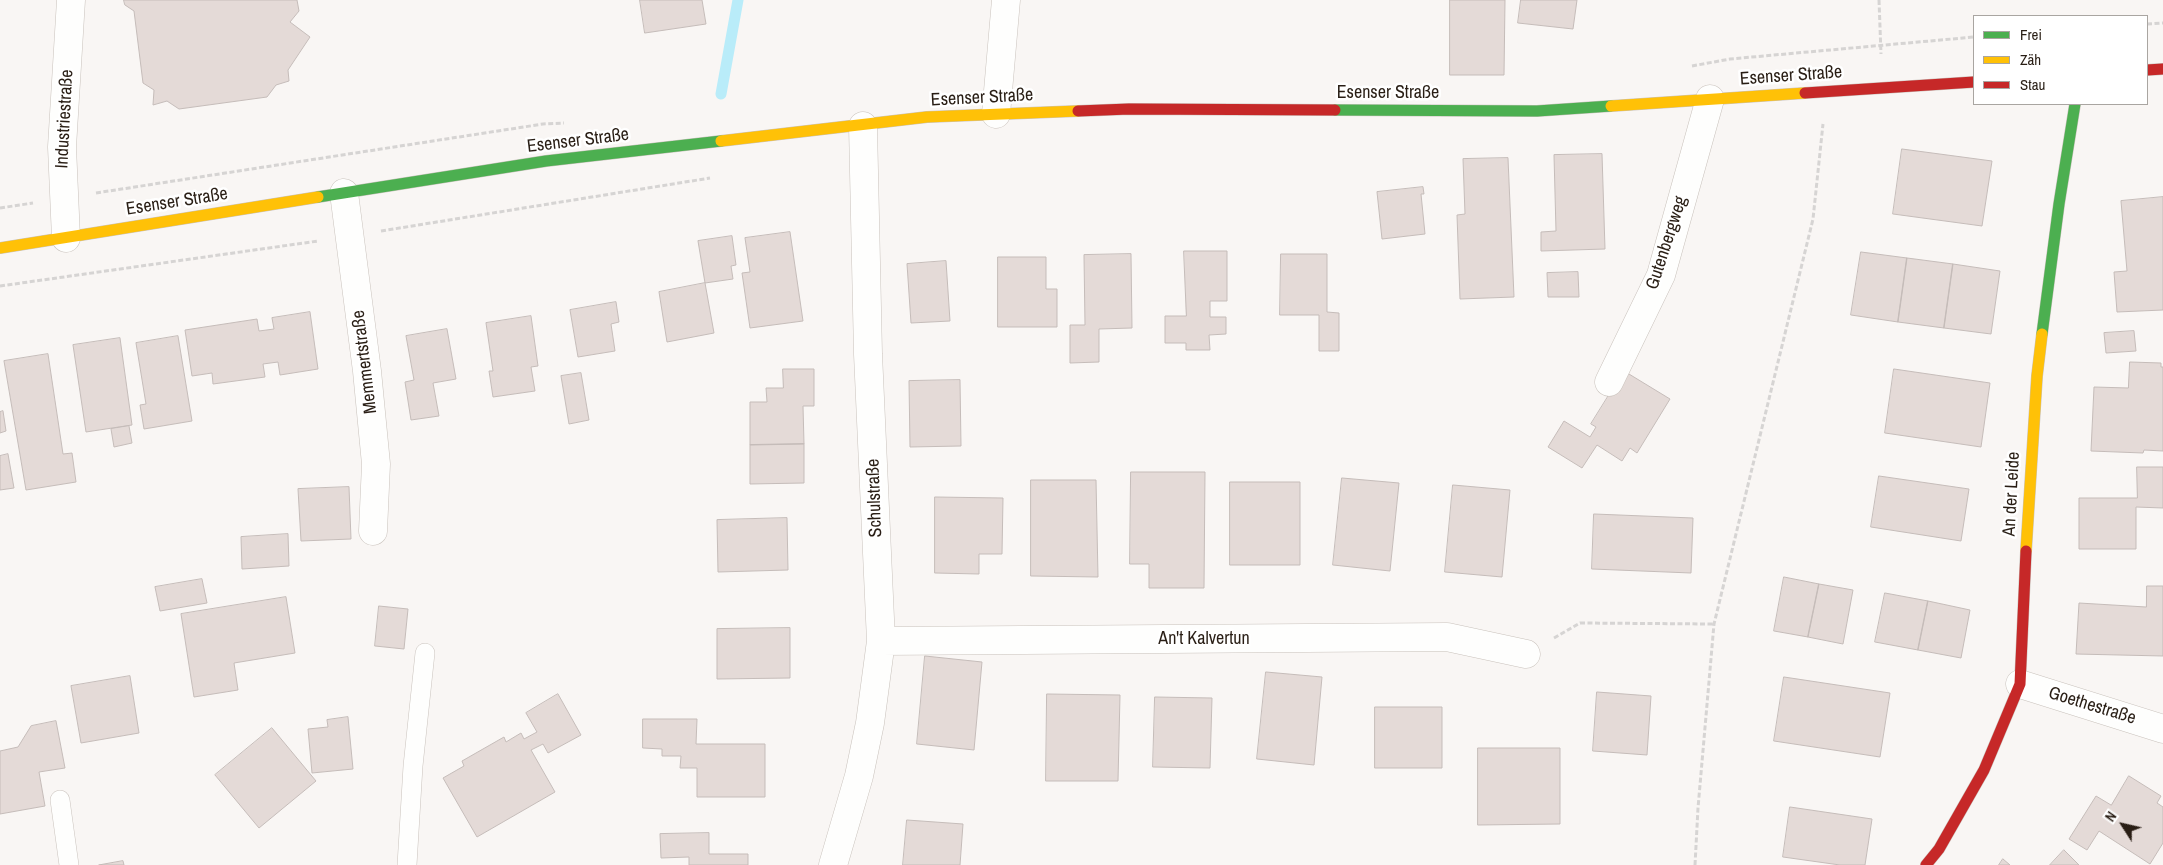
<!DOCTYPE html>
<html>
<head>
<meta charset="utf-8">
<style>
  body { margin:0 }
  #map { position:relative; width:2163px; height:865px; overflow:hidden; background:#f9f6f4; font-family:"Archivo Narrow",sans-serif }
  canvas { display:block }
  .legend { position:absolute; left:1973px; top:15px; width:175px; height:90px; box-sizing:border-box; background:#fff; border:1px solid #a9a5a1; margin:0; padding:6px 9px; list-style:none; font-size:15px; color:#291e15 }
  .legend li { display:flex; align-items:center; gap:10px; height:25px }
  .legend b { width:25px; border:1px solid #a9a5a1 }
  .north { position:absolute; left:2098px; top:800px; width:50px; height:50px; -webkit-text-stroke:4px #fff; paint-order:stroke; rotate:305deg; font-size:14px; font-weight:700; line-height:20px; text-align:center; color:#291e15 }
  .north::after { content:''; display:block; margin:auto; width:18px; height:22px; background:#291e15; clip-path:polygon(50% 0,100% 100%,50% 72%,0 100%) }
</style>
</head>
<body>
<div id="map">
<canvas width="2163" height="865"></canvas>
<ul class="legend">
<li><b style="height:6px;background:#4caf50"></b>Frei</li>
<li><b style="height:6px;background:#ffc107"></b>Zäh</li>
<li><b style="height:6px;background:#c62828"></b>Stau</li>
</ul>
<div class="north">N</div>
</div>
<script>
const g = document.querySelector('canvas').getContext('2d');
g.lineJoin = 'round';
function strokePath(path, color, width, dash) {
  g.strokeStyle = color;
  g.lineWidth = width;
  g.lineCap = dash ? 'butt' : 'round';
  g.setLineDash(dash || []);
  g.stroke(path);
}
function paint(path, color) {
  g.fillStyle = color;
  g.fill(path, 'evenodd');
}
function drawText(font, color, halo, rows, align = 'center') {
  g.font = font + ' "Archivo Narrow",sans-serif';
  g.lineWidth = 5;
  g.setLineDash([]);
  g.textBaseline = 'middle';
  g.strokeStyle = halo;
  g.fillStyle = color;
  for (const [text, x, y, turn = 0] of rows) {
    g.save();
    g.translate(x, y);
    g.rotate((+turn || 0) * Math.PI / 180);
    g.textAlign = isNaN(turn) ? turn : align;
    if (halo) g.strokeText(text, 0, 0);
    g.fillText(text, 0, 0);
    g.restore();
  }
}
const stream = new Path2D(`
  M 721,94 L 738,0`);
const building = new Path2D(`
  M 124,0 L 297,0 L 299,11 L 290,22 L 310,37 L 288,70 L 289,81 L 276,85 L 267,97 L 179,109 L 167,101 L 153,105 L 154,90 L 143,83 L 134,11 L 125,5 Z
  M 640,0 L 702,0 L 706,24 L 645,33 Z
  M 1450,0 L 1505,0 L 1504,75 L 1450,75 Z
  M 1521,0 L 1577,0 L 1573,29 L 1518,23 Z
  M 1902,149 L 1992,161 L 1982,226 L 1893,214 Z
  M 1602,154 L 1605,249 L 1541,251 L 1541,232 L 1556,231 L 1554,155 Z
  M 1508,158 L 1514,297 L 1460,299 L 1457,215 L 1465,214 L 1463,159 Z
  M 1423,187 L 1424,194 L 1421,194 L 1425,234 L 1382,239 L 1377,192 Z
  M 2163,197 L 2163,310 L 2117,312 L 2114,272 L 2127,271 L 2121,201 Z
  M 790,232 L 803,321 L 750,328 L 742,273 L 750,272 L 745,238 Z
  M 732,236 L 736,265 L 731,266 L 733,279 L 705,283 L 698,241 Z
  M 1184,251 L 1227,251 L 1227,301 L 1210,301 L 1210,317 L 1226,317 L 1226,334 L 1209,335 L 1210,350 L 1186,350 L 1186,343 L 1165,343 L 1165,316 L 1186,316 Z
  M 1861,252 L 1907,258 L 1898,322 L 1851,315 Z
  M 1131,254 L 1132,328 L 1099,329 L 1099,362 L 1070,363 L 1070,325 L 1085,325 L 1084,255 Z
  M 1281,254 L 1327,254 L 1327,312 L 1339,313 L 1339,351 L 1319,351 L 1319,315 L 1280,315 Z
  M 998,257 L 1046,257 L 1046,289 L 1057,289 L 1057,327 L 998,327 Z
  M 1907,258 L 1953,264 L 1944,328 L 1898,322 Z
  M 946,261 L 950,321 L 911,323 L 907,264 Z
  M 1953,264 L 2000,271 L 1991,334 L 1944,328 Z
  M 1578,272 L 1579,297 L 1548,297 L 1547,273 Z
  M 705,283 L 714,333 L 667,342 L 659,292 Z
  M 616,302 L 619,322 L 611,324 L 615,351 L 578,357 L 570,310 Z
  M 310,312 L 318,369 L 280,375 L 278,362 L 263,364 L 265,377 L 213,384 L 212,373 L 192,376 L 185,330 L 257,319 L 259,331 L 274,329 L 272,318 Z
  M 531,316 L 538,366 L 531,367 L 535,391 L 493,397 L 489,371 L 493,371 L 486,323 Z
  M 447,329 L 456,379 L 433,383 L 439,416 L 411,420 L 405,382 L 414,380 L 406,336 Z
  M 2134,331 L 2136,351 L 2106,353 L 2104,333 Z
  M 178,336 L 192,421 L 144,429 L 140,405 L 146,404 L 136,343 Z
  M 120,338 L 132,425 L 86,432 L 73,345 Z
  M 48,354 L 63,454 L 72,453 L 76,482 L 26,490 L 4,361 Z
  M 2130,362 L 2161,363 L 2161,367 L 2163,367 L 2163,451 L 2144,450 L 2143,453 L 2091,451 L 2094,387 L 2128,388 Z
  M 783,369 L 814,369 L 814,406 L 803,406 L 804,444 L 750,445 L 750,402 L 767,402 L 766,388 L 783,388 Z
  M 1894,369 L 1990,383 L 1981,447 L 1885,433 Z
  M 1624,371 L 1670,399 L 1637,453 L 1630,448 L 1622,461 L 1597,445 L 1582,468 L 1548,447 L 1564,421 L 1590,437 L 1596,427 L 1591,424 Z
  M 581,373 L 589,420 L 569,424 L 561,376 Z
  M 960,380 L 961,446 L 910,447 L 909,381 Z
  M 3,411 L 6,431 L 0,433 L 0,412 Z
  M 129,426 L 132,443 L 114,447 L 111,429 Z
  M 804,444 L 804,483 L 750,484 L 750,445 Z
  M 8,454 L 14,488 L 0,490 L 0,456 Z
  M 2137,467 L 2163,467 L 2163,508 L 2136,507 L 2136,549 L 2079,549 L 2079,498 L 2137,498 Z
  M 1131,472 L 1205,472 L 1204,588 L 1149,588 L 1149,564 L 1130,564 Z
  M 1879,476 L 1969,489 L 1961,541 L 1871,527 Z
  M 1342,478 L 1399,483 L 1390,571 L 1333,565 Z
  M 1031,480 L 1096,480 L 1098,577 L 1031,576 Z
  M 1230,482 L 1300,482 L 1300,565 L 1230,565 Z
  M 1453,485 L 1510,490 L 1502,577 L 1445,572 Z
  M 349,487 L 351,539 L 301,541 L 298,489 Z
  M 935,497 L 1003,498 L 1002,554 L 979,554 L 979,574 L 935,573 Z
  M 1594,514 L 1693,518 L 1691,573 L 1592,569 Z
  M 787,518 L 788,570 L 718,572 L 717,520 Z
  M 288,534 L 289,566 L 242,569 L 241,537 Z
  M 1784,577 L 1819,584 L 1808,637 L 1774,631 Z
  M 202,579 L 207,603 L 160,611 L 155,587 Z
  M 1819,584 L 1853,590 L 1843,644 L 1808,637 Z
  M 2147,586 L 2163,586 L 2163,656 L 2076,654 L 2079,603 L 2146,607 Z
  M 1885,593 L 1928,601 L 1918,650 L 1875,642 Z
  M 286,597 L 295,653 L 234,663 L 238,690 L 194,697 L 181,614 Z
  M 1928,601 L 1970,610 L 1961,658 L 1918,650 Z
  M 379,606 L 408,609 L 404,649 L 375,646 Z
  M 790,628 L 790,678 L 717,679 L 717,629 Z
  M 925,656 L 982,662 L 974,750 L 917,744 Z
  M 1266,672 L 1322,677 L 1314,765 L 1257,759 Z
  M 130,676 L 139,733 L 81,743 L 71,686 Z
  M 1784,677 L 1890,693 L 1880,757 L 1774,741 Z
  M 1597,692 L 1651,696 L 1647,755 L 1593,751 Z
  M 558,694 L 581,735 L 548,753 L 543,744 L 531,750 L 555,792 L 477,837 L 443,778 L 464,766 L 462,761 L 504,737 L 506,742 L 521,733 L 524,739 L 537,732 L 526,713 Z
  M 1047,694 L 1120,695 L 1118,781 L 1046,781 Z
  M 1155,697 L 1212,698 L 1210,768 L 1153,767 Z
  M 1375,707 L 1442,707 L 1442,768 L 1375,768 Z
  M 348,717 L 353,769 L 312,773 L 308,729 L 328,727 L 327,720 Z
  M 643,719 L 697,719 L 696,744 L 765,744 L 765,797 L 697,797 L 697,768 L 680,768 L 681,756 L 662,756 L 662,749 L 643,748 Z
  M 56,721 L 65,768 L 39,772 L 45,806 L 0,814 L 0,751 L 18,747 L 31,726 Z
  M 272,728 L 316,781 L 259,828 L 215,775 Z
  M 1478,748 L 1560,748 L 1560,824 L 1478,825 Z
  M 2129,776 L 2161,796 L 2157,803 L 2163,807 L 2163,843 L 2150,864 L 2099,831 L 2087,850 L 2069,839 L 2096,796 L 2111,805 Z
  M 1790,807 L 1872,819 L 1865,865 L 1840,865 L 1783,857 Z
  M 907,820 L 963,824 L 960,865 L 903,865 Z
  M 709,833 L 709,854 L 748,854 L 748,865 L 689,865 L 689,857 L 661,858 L 660,834 Z
  M 2064,850 L 2079,865 L 2050,865 Z
  M 2003,859 L 2010,865 L 1999,865 Z
  M 123,861 L 124,865 L 99,865 Z`);
const path = new Path2D(`
  M 1879,0 L 1881,54
  M 2147,24 L 2163,23
  M 1692,66 L 1730,59 L 1974,37
  M 96,193 L 543,124 L 564,123
  M 0,208 L 33,203
  M 381,231 L 710,178
  M 0,286 L 318,241
  M 1554,638 L 1580,623 L 1714,624
  M 1695,865 L 1698,808 L 1714,624 L 1813,219 L 1823,124`);
const lane = new Path2D(`
  M 60,800 L 69,865
  M 407,865 L 413,766 L 425,653`);
const street = new Path2D(`
  M 996,114 L 1006,0
  M 344,193 L 367,371 L 376,464 L 373,531
  M 66,238 L 62,147 L 71,0
  M 1609,382 L 1661,275 L 1710,99
  M 881,641 L 1447,637 L 1526,654
  M 2020,684 L 2163,729
  M 833,865 L 859,776 L 870,723 L 881,641 L 868,354 L 863,126`);
const fast = new Path2D(`
  M 1335,110 L 1537,111 L 1611,106
  M 318,197 L 546,161 L 721,141
  M 2042,334 L 2059,204 L 2075,104`);
const slow = new Path2D(`
  M 1611,106 L 1805,93
  M 721,141 L 927,117 L 1078,111
  M 0,248 L 318,197
  M 2026,551 L 2037,376 L 2042,334`);
const jam = new Path2D(`
  M 2147,70 L 2163,69
  M 1805,93 L 1974,82
  M 1078,111 L 1129,109 L 1335,110
  M 1926,865 L 1939,849 L 1984,770 L 2020,684 L 2026,551`);
const streetNames = [
  ["Esenser Straße",1791,76,-4],
  ["Esenser Straße",1388,93],
  ["Esenser Straße",982,98,-3],
  ["Industriestraße",65,119,-87],
  ["Esenser Straße",578,141,-7],
  ["Esenser Straße",177,202,-9],
  ["Gutenbergweg",1667,243,-72],
  ["Memmertstraße",365,362,-97],
  ["An der Leide",2012,494,-87],
  ["Schulstraße",875,498,-92],
  ["An't Kalvertun",1204,639],
  ["Goethestraße",2092,706,17]
];
strokePath(stream, '#b9ecf9', 11);
paint(building, '#e4dad7');
strokePath(building, '#c5bcb9', 1);
strokePath(lane, '#c9c2bc', 20);
strokePath(street, '#c9c2bc', 29);
strokePath(fast, '#c9c2bc', 12);
strokePath(slow, '#c9c2bc', 12);
strokePath(jam, '#c9c2bc', 12);
strokePath(path, '#d6d4d3', 3, [5, 2.5]);
strokePath(lane, '#fefefd', 19);
strokePath(street, '#fefefd', 28);
strokePath(fast, '#4caf50', 11);
strokePath(slow, '#ffc107', 11);
strokePath(jam, '#c62828', 11);
drawText('18px', '#291e15', '#fff', streetNames);
</script>
</body>
</html>
